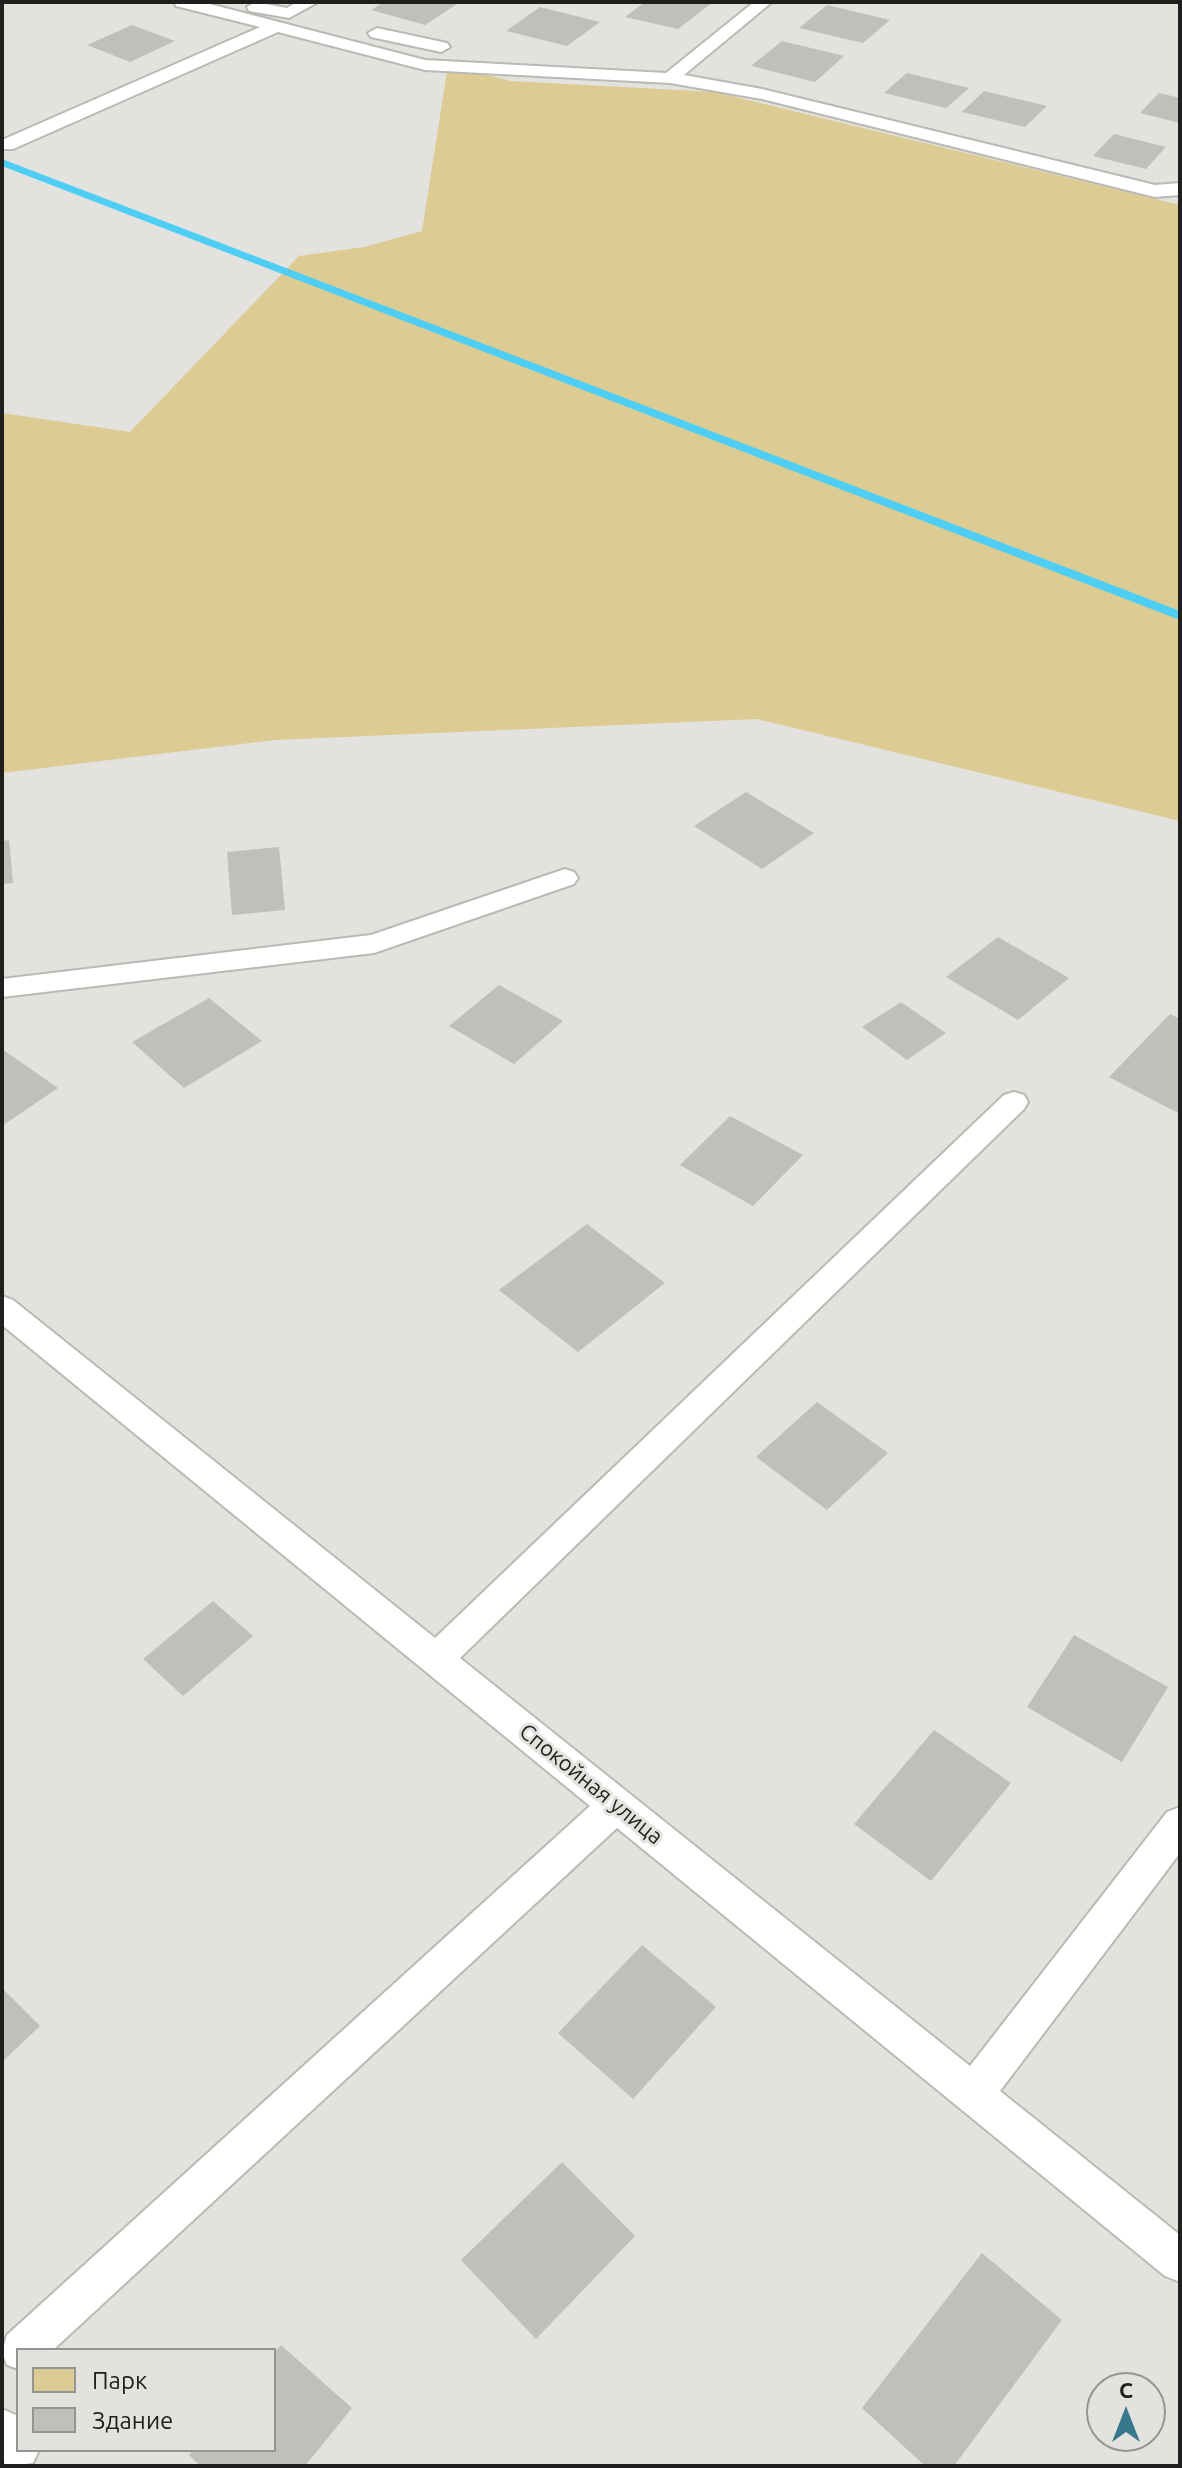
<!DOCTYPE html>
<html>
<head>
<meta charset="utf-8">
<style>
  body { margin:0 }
  #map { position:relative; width:1182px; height:2468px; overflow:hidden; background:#e3e2de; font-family:Ubuntu,sans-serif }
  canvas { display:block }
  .frame { position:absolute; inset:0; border:4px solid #201f1e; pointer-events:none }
  .legend { position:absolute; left:16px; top:2348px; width:260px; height:104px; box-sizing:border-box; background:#e3e2de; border:2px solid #959491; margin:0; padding:10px 14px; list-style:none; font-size:24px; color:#201f1e }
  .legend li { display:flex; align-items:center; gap:16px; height:40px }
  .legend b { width:40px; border:2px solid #959491 }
  .north { position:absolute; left:1086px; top:2372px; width:80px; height:80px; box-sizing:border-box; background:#e3e2de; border:2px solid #959491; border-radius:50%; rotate:0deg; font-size:22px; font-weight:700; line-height:32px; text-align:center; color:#201f1e }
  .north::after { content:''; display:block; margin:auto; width:28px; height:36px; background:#38788c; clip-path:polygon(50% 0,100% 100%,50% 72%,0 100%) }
</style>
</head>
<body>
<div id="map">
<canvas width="1182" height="2468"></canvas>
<div class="frame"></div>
<ul class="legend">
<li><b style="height:22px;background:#dccc93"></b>Парк</li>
<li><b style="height:22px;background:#c0bfbb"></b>Здание</li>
</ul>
<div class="north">С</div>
</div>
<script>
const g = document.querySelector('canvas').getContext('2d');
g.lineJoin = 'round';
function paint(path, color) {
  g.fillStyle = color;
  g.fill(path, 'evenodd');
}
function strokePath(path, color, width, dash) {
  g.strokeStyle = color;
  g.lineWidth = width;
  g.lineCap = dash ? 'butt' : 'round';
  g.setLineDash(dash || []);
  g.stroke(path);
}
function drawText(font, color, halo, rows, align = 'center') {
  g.font = font + ' Ubuntu,sans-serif';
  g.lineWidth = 6;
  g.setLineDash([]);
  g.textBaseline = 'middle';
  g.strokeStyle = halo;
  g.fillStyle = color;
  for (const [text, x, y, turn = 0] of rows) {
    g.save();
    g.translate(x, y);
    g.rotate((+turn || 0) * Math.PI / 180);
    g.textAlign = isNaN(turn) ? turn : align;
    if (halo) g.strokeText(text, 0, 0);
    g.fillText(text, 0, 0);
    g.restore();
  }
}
const green = new Path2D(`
  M 448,65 L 511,81 L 715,92 L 1180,205 L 1180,821 L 757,719 L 275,740 L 2,773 L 2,623 L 5,620 L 2,618 L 2,413 L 130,432 L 299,256 L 364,247 L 422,231 Z`);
const stream = new Path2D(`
  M 2,159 L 1180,611 L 1180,620 L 2,166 Z`);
const building = new Path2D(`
  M 384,2 L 460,2 L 425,25 L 371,10 Z
  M 645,2 L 707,2 L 712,3 L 678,29 L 625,17 Z
  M 827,5 L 890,20 L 863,43 L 799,28 Z
  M 540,7 L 600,22 L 567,46 L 506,31 Z
  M 132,25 L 175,41 L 130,62 L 87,45 Z
  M 782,41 L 844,56 L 815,82 L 751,66 Z
  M 907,73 L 969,88 L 946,108 L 884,93 Z
  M 984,91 L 1047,106 L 1025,127 L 962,112 Z
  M 1159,93 L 1180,98 L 1180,123 L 1140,113 Z
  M 1114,134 L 1166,147 L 1146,169 L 1093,156 Z
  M 746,792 L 814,833 L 762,869 L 694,826 Z
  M 9,840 L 13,883 L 2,884 L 2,841 Z
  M 279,847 L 285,910 L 232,915 L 227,852 Z
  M 998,937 L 1069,978 L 1018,1020 L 946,977 Z
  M 499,985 L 563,1021 L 514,1064 L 449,1026 Z
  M 209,998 L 262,1041 L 184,1088 L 132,1042 Z
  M 901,1002 L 946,1033 L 907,1060 L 862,1027 Z
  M 1170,1014 L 1180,1019 L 1180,1114 L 1109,1077 Z
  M 2,1049 L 58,1088 L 2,1126 Z
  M 730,1116 L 803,1155 L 753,1206 L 680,1165 Z
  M 587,1224 L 665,1283 L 578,1352 L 499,1290 Z
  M 817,1402 L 888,1453 L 827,1510 L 756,1457 Z
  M 213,1601 L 253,1636 L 183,1696 L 143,1659 Z
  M 1074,1635 L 1168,1687 L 1122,1762 L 1027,1707 Z
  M 934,1730 L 1011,1783 L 931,1881 L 854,1824 Z
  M 642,1945 L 716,2007 L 633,2099 L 558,2033 Z
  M 2,1988 L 40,2026 L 2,2062 Z
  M 562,2162 L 635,2236 L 536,2339 L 461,2260 Z
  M 982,2253 L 1062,2320 L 954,2466 L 925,2466 L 862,2408 Z
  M 281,2345 L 352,2408 L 305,2466 L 200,2466 L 189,2455 L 193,2450 L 274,2450 L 274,2353 Z`);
const service = new Path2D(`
  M 174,2 L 202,2 L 425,60 L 666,73 L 754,2 L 772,2 L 684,75 L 762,89 L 1155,185 L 1180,183 L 1180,195 L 1155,197 L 762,99 L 670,83 L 425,70 L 278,32 L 13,149 L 2,149 L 2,140 L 260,27 L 176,6 Z
  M 255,2 L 287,8 L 297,2 L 318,2 L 289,18 L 249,11 L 247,7 Z
  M 377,28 L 447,43 L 450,47 L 441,52 L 371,37 L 368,33 Z
  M 565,869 L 574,872 L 578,878 L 574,884 L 374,953 L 2,997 L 2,979 L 371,935 Z
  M 1014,1092 L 1024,1095 L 1028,1102 L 1024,1109 L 460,1658 L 970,2066 L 1167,1812 L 1180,1807 L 1180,1853 L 1000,2091 L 1180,2235 L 1180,2282 L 1165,2276 L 617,1828 L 53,2350 L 18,2350 L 18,2369 L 7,2365 L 2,2352 L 7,2335 L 590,1806 L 2,1325 L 2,1296 L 13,1300 L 435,1638 L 1004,1095 Z
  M 2,2409 L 18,2416 L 18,2450 L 39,2450 L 33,2463 L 9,2466 L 2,2462 Z`);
const streetNames = [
  ["Спокойная улица",591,1784,39]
];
paint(green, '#dccc93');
paint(stream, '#4ecef4');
paint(building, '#c0bfbb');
strokePath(service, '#bab9b4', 4);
paint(service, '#fff');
drawText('22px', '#201f1e', '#e3e2de', streetNames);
</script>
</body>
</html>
